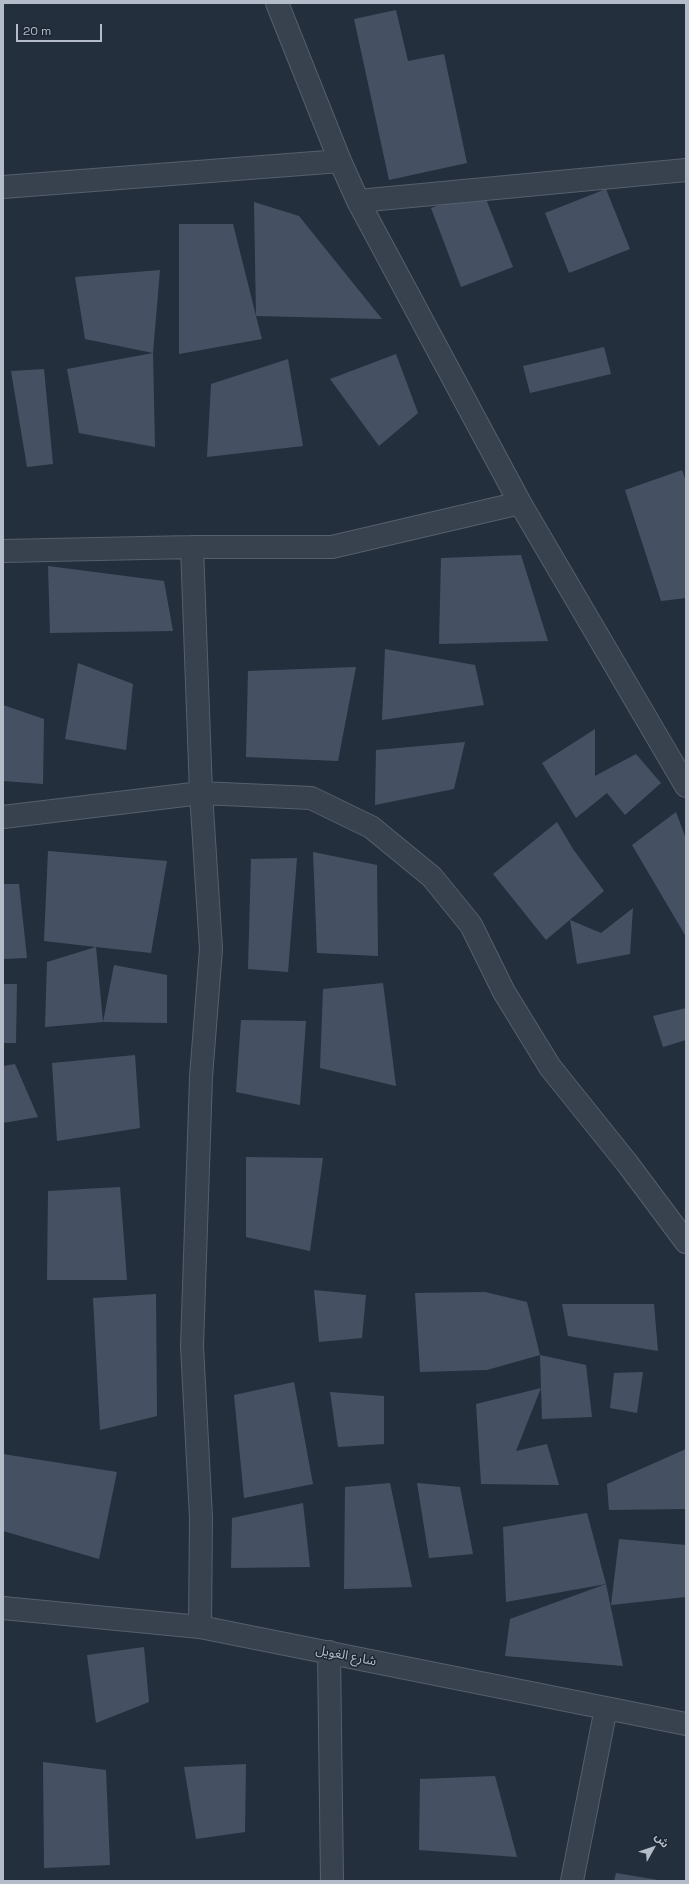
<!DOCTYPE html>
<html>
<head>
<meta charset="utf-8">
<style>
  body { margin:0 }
  #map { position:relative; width:689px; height:1884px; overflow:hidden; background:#242f3e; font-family:"Space Grotesk","Noto Sans Arabic",sans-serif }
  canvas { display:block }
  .frame { position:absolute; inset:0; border:4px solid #b4bcc9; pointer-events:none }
  .north { position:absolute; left:633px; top:1828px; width:40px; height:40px; -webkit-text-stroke:3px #1d2633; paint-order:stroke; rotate:50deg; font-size:11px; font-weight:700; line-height:16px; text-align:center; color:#b4bcc9 }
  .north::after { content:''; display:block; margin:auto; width:14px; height:18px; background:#b4bcc9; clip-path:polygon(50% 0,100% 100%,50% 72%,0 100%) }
  .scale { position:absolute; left:16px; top:24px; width:86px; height:18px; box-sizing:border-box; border:2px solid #b4bcc9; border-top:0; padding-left:5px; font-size:12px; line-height:14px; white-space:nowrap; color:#b4bcc9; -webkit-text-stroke:3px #1d2633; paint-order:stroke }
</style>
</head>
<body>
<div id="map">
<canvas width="689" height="1884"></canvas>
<div class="frame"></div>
<div class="north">ش</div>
<div class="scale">20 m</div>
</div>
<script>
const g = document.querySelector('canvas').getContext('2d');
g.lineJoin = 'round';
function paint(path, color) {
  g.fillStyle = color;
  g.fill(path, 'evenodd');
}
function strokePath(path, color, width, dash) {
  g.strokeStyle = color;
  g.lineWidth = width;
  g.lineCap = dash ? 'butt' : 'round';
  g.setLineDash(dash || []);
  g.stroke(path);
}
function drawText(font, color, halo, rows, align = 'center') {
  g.font = font + ' "Space Grotesk","Noto Sans Arabic",sans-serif';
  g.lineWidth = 3;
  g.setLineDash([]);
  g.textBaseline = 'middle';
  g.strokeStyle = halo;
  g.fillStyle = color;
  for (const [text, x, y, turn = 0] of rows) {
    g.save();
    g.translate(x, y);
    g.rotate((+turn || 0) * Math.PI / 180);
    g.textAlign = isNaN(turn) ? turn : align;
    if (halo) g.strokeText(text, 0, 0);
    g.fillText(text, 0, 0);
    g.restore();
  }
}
const building = new Path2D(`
  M 396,10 L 408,61 L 444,54 L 467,163 L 389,180 L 354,19 Z
  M 482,189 L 513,267 L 461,287 L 431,208 Z
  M 606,189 L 630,249 L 569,273 L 545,213 Z
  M 254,202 L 299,216 L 382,319 L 256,316 L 262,339 L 179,354 L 179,224 L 233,224 L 256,316 Z
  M 160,270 L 153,353 L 85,339 L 75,277 Z
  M 604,347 L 611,374 L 530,393 L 523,366 Z
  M 153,353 L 155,447 L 79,433 L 67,369 Z
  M 396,354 L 418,413 L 379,446 L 330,379 Z
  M 288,359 L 303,446 L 207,457 L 211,384 Z
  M 44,369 L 53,464 L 27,467 L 11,371 Z
  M 682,470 L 686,481 L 686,598 L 661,601 L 625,490 Z
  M 521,555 L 548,641 L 439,644 L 441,558 Z
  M 48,566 L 164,581 L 173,631 L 50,633 Z
  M 385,649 L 475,665 L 484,705 L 382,720 Z
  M 78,663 L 133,684 L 126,750 L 65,739 Z
  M 356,667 L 338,761 L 246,757 L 248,671 Z
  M 3,705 L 44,719 L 43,784 L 3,781 Z
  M 595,729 L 595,776 L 636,754 L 661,783 L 625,815 L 607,793 L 576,818 L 542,763 Z
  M 465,742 L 454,789 L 375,805 L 376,750 Z
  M 676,812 L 686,839 L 685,935 L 632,845 Z
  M 557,822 L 573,849 L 604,891 L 546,940 L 493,874 Z
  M 48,851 L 167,861 L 151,953 L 96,947 L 103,1022 L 45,1027 L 47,962 L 96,947 L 44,941 Z
  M 313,852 L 377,865 L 378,956 L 317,953 Z
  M 297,858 L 288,972 L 248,969 L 251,859 Z
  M 3,884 L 19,884 L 27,958 L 3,959 Z
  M 633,908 L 630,954 L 577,964 L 570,920 L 601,933 Z
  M 114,965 L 167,975 L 167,1023 L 103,1022 Z
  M 383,983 L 396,1086 L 320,1068 L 323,989 Z
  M 3,984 L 17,984 L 16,1043 L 3,1043 Z
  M 686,1008 L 686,1040 L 663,1047 L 653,1016 Z
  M 241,1020 L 306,1021 L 300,1105 L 236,1092 Z
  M 135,1055 L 140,1128 L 57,1141 L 52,1063 Z
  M 15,1064 L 38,1117 L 3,1123 L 3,1066 Z
  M 246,1157 L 323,1158 L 310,1251 L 246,1237 Z
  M 120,1187 L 127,1280 L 47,1280 L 48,1191 Z
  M 314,1290 L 366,1295 L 362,1338 L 319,1342 Z
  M 485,1292 L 527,1302 L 540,1355 L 487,1370 L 420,1372 L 415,1293 Z
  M 156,1294 L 157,1416 L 100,1430 L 93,1298 Z
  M 562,1304 L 654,1304 L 658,1351 L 568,1336 Z
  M 540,1355 L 586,1365 L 592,1417 L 542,1419 L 541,1388 L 516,1451 L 547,1444 L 559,1485 L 481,1484 L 476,1404 L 541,1388 Z
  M 643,1372 L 637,1413 L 610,1408 L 614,1373 Z
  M 294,1382 L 313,1484 L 244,1498 L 234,1395 Z
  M 330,1392 L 384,1396 L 384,1444 L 338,1447 Z
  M 686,1449 L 686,1509 L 609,1510 L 607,1484 Z
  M 3,1454 L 117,1472 L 99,1559 L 3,1531 Z
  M 390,1483 L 412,1587 L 344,1589 L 345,1487 Z
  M 417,1483 L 460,1487 L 473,1554 L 429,1558 Z
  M 303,1503 L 310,1567 L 231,1568 L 232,1518 Z
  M 587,1513 L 606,1584 L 623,1666 L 505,1656 L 510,1619 L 606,1584 L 506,1602 L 503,1527 Z
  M 619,1539 L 686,1545 L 686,1597 L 611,1605 Z
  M 144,1647 L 149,1702 L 96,1723 L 87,1655 Z
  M 43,1762 L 106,1770 L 110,1865 L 44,1868 Z
  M 246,1764 L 245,1832 L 196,1839 L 184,1767 Z
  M 495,1776 L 517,1857 L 419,1850 L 420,1779 Z
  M 616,1873 L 658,1880 L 658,1881 L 614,1881 Z`);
const minor = new Path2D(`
  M 277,3 L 340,161 L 358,201 L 520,503 L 686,786
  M 3,187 L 340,161
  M 358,201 L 686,170
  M 192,547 L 201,793 L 211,949 L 201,1077 L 192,1346 L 201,1518 L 200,1627
  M 3,551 L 192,547 L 332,547 L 520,503
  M 3,817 L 201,793 L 311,798 L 371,827 L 432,877 L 471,925 L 504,992 L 550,1067 L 627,1163 L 686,1242
  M 3,1608 L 200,1627 L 686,1724
  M 329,1652 L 332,1881
  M 572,1881 L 606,1708`);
const streetNames = [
  ["شارع الغويل",346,1656,11]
];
paint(building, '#455162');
strokePath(minor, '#565f6c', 24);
strokePath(minor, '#38414e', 22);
drawText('13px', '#b4bcc9', '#1d2633', streetNames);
</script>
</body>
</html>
